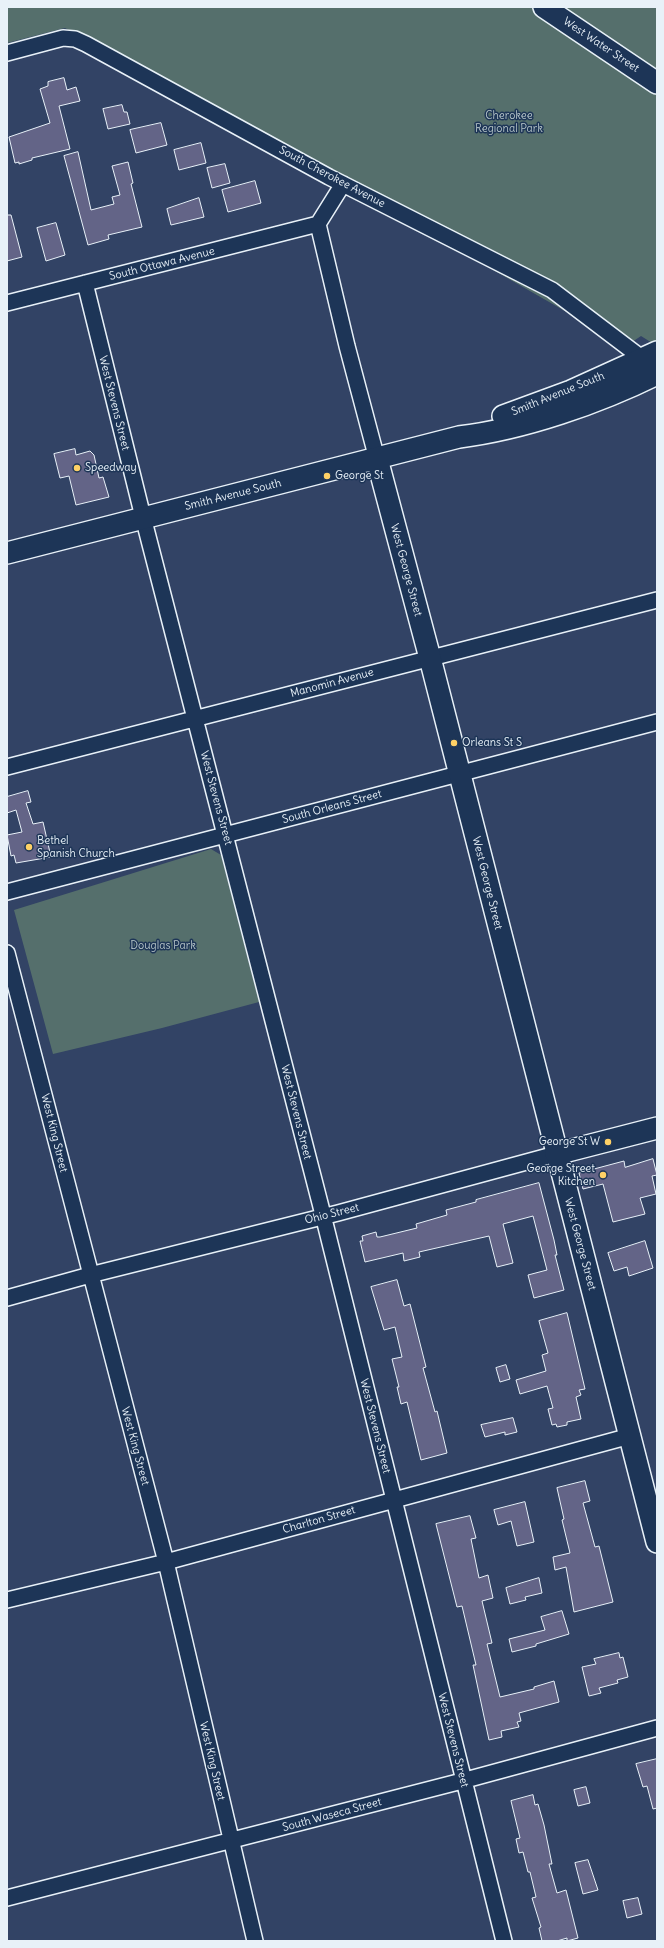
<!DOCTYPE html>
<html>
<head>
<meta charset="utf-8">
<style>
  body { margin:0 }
  #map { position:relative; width:664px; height:1948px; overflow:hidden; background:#324365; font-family:Delius,sans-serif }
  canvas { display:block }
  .frame { position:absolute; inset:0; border:8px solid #e8f1f8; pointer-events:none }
</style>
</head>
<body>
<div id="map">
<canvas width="664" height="1948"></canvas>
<div class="frame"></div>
</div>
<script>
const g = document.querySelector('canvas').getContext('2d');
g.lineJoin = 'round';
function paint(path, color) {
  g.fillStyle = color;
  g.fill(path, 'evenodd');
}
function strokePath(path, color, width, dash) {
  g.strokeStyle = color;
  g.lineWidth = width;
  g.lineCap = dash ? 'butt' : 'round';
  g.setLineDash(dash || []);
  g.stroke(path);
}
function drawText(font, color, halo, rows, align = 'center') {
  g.font = font + ' Delius,sans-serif';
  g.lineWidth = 3;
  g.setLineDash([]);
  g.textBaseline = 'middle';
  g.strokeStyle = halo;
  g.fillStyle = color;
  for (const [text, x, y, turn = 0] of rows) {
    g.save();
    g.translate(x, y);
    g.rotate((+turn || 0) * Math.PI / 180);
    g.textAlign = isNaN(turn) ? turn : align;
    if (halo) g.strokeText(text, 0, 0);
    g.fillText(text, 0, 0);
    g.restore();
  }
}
const green = new Path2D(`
  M 7,7 L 657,7 L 657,346 L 641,336 L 626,346 L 343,184 L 65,28 L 7,43 Z
  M 211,849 L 221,855 L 259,1002 L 162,1028 L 53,1054 L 14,910 Z`);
const building = new Path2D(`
  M 64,78 L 67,90 L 76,87 L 80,101 L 59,106 L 70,149 L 32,158 L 32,160 L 19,164 L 19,162 L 15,163 L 9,137 L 50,123 L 40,89 L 48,86 L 48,82 Z
  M 122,105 L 124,112 L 127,112 L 130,124 L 108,129 L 103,109 Z
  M 161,123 L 167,145 L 136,153 L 130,130 Z
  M 201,143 L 206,163 L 179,170 L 174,150 Z
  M 78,152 L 91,210 L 114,204 L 112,197 L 120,195 L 112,166 L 128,162 L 133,183 L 131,184 L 142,227 L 108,235 L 109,239 L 88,245 L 64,156 Z
  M 225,164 L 230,183 L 212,188 L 207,168 Z
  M 255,181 L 261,203 L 228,212 L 222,190 Z
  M 199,198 L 204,217 L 171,225 L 167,209 Z
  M 7,215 L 11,215 L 22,257 L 7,261 Z
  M 56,223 L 65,255 L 46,261 L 37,228 Z
  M 75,449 L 76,455 L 90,451 L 94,455 L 99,478 L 103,477 L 109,497 L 76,505 L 69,476 L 60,478 L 54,454 Z
  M 28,791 L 31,802 L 26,803 L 33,824 L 43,822 L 51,857 L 16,863 L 14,855 L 11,856 L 7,835 L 22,832 L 16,810 L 7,813 L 7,797 Z
  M 653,1159 L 657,1175 L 652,1176 L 656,1194 L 640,1198 L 645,1214 L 613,1222 L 603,1184 L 583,1189 L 579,1173 L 624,1161 L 625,1167 Z
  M 539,1183 L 554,1240 L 557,1255 L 555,1255 L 564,1290 L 534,1298 L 528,1275 L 547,1270 L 533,1216 L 503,1224 L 513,1263 L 497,1267 L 489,1236 L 419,1252 L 420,1257 L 404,1261 L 403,1253 L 365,1262 L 360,1241 L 363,1241 L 362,1236 L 376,1232 L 377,1237 L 380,1237 L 417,1228 L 416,1224 L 447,1215 L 446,1210 L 476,1202 L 476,1200 Z
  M 645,1241 L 653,1268 L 629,1276 L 627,1267 L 614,1271 L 608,1253 Z
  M 397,1280 L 404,1306 L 410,1304 L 426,1367 L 423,1368 L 435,1412 L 437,1411 L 447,1453 L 421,1460 L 407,1402 L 401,1404 L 397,1387 L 399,1387 L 392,1359 L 402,1357 L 395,1327 L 384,1330 L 371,1287 Z
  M 567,1313 L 585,1389 L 579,1390 L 581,1395 L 576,1397 L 581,1419 L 567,1422 L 567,1425 L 557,1427 L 556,1424 L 552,1425 L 548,1409 L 553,1408 L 547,1386 L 520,1394 L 516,1380 L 546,1371 L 542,1355 L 548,1353 L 539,1321 Z
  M 506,1365 L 510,1379 L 500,1382 L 496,1368 Z
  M 513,1418 L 517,1432 L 505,1435 L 505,1432 L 485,1437 L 481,1425 Z
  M 585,1481 L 590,1501 L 583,1503 L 595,1547 L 599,1546 L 613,1602 L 574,1612 L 566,1567 L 555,1570 L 553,1557 L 570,1553 L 562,1520 L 564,1519 L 557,1488 Z
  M 525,1502 L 534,1542 L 517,1546 L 511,1521 L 498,1525 L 494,1510 Z
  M 470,1516 L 476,1538 L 471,1539 L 479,1578 L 488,1575 L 493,1598 L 482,1601 L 492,1643 L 487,1644 L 500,1697 L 534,1689 L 534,1687 L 554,1681 L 559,1702 L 519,1713 L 521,1721 L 517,1722 L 519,1727 L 501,1731 L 502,1737 L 489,1740 L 473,1665 L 476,1665 L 462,1606 L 457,1607 L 436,1524 Z
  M 539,1578 L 542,1593 L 525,1597 L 526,1600 L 510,1604 L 506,1588 Z
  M 562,1611 L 569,1634 L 536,1644 L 536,1646 L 512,1652 L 509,1639 L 545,1630 L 541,1617 Z
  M 619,1653 L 620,1658 L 623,1657 L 628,1677 L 617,1680 L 618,1683 L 599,1688 L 601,1693 L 589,1696 L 582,1667 L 596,1664 L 594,1659 Z
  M 657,1759 L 657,1808 L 653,1809 L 647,1786 L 643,1787 L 636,1764 Z
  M 586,1787 L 590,1803 L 578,1806 L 574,1790 Z
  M 533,1795 L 535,1805 L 538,1804 L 544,1825 L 552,1864 L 549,1864 L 557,1893 L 566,1890 L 578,1938 L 567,1941 L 567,1938 L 557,1941 L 542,1941 L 539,1928 L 541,1927 L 532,1898 L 536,1897 L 530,1872 L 528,1872 L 523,1852 L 519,1853 L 516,1839 L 520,1838 L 511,1801 Z
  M 588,1860 L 598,1890 L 583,1894 L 575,1863 Z
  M 638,1898 L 642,1914 L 627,1918 L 623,1901 Z`);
const street = new Path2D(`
  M 7,53 L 63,38 L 75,39 L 86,44 L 329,177 L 552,290 L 643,359
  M 318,224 L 347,346 L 377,459
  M 318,224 L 343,184
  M 85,283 L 143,517 L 320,1203 L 504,1941
  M 7,303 L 318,224
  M 7,767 L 657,600
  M 7,892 L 657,722
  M 7,953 L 166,1562 L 255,1941
  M 7,1298 L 90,1275 L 338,1213 L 556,1154
  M 7,1600 L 166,1562 L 630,1436
  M 7,1898 L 462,1781 L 657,1728`);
const secondary = new Path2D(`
  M 544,7 L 657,83
  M 503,416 L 571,391 L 657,352
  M 377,459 L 430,658 L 657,1542
  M 7,553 L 459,437 C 524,429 598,403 657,374
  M 556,1154 L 657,1128`);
const markers = [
  [77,468,4,"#ffd166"],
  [327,476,4,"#ffd166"],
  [454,743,4,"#ffd166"],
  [29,847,4,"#ffd166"],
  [608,1142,4,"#ffd166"],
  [603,1175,4,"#ffd166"]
];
const streetNames = [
  ["West Water Street",601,45,34],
  ["South Cherokee Avenue",332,177,28],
  ["South Ottawa Avenue",162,264,-14],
  ["Smith Avenue South",558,394,-22],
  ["West Stevens Street",114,403,76],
  ["Smith Avenue South",233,495,-14],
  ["West George Street",406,570,75],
  ["Manomin Avenue",332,683,-15],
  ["West Stevens Street",216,798,75],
  ["South Orleans Street",332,807,-15],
  ["West George Street",487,883,76],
  ["West Stevens Street",296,1112,76],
  ["West King Street",54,1133,76],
  ["Ohio Street",332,1214,-14],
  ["West George Street",580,1244,75],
  ["West Stevens Street",375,1426,76],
  ["West King Street",135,1446,75],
  ["Charlton Street",319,1520,-16],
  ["West Stevens Street",453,1740,76],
  ["West King Street",212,1761,77],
  ["South Waseca Street",332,1815,-15]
];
const parkNames = [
  ["Cherokee",509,116],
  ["Regional Park",509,129],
  ["Douglas Park",163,946]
];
const poiNames = [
  ["Speedway",85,468],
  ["George St",335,476],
  ["Orleans St S",462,743],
  ["Bethel",37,841],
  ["Spanish Church",37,854],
  ["George St W",600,1142,"right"],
  ["George Street",595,1169,"right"],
  ["Kitchen",595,1182,"right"]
];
paint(green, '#556f6c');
paint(building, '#636487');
strokePath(building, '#e8f1f8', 1);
strokePath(street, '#e8f1f8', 18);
strokePath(secondary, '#e8f1f8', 24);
strokePath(street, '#1d3557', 15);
strokePath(secondary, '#1d3557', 21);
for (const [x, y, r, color] of markers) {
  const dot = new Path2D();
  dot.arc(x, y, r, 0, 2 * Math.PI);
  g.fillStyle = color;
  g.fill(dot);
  strokePath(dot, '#1d3557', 1.5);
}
drawText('11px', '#e8f1f8', '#1d3557', streetNames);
drawText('11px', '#b5c4c7', '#1d3557', parkNames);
drawText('11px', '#e8f1f8', '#1d3557', poiNames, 'left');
</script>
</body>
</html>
